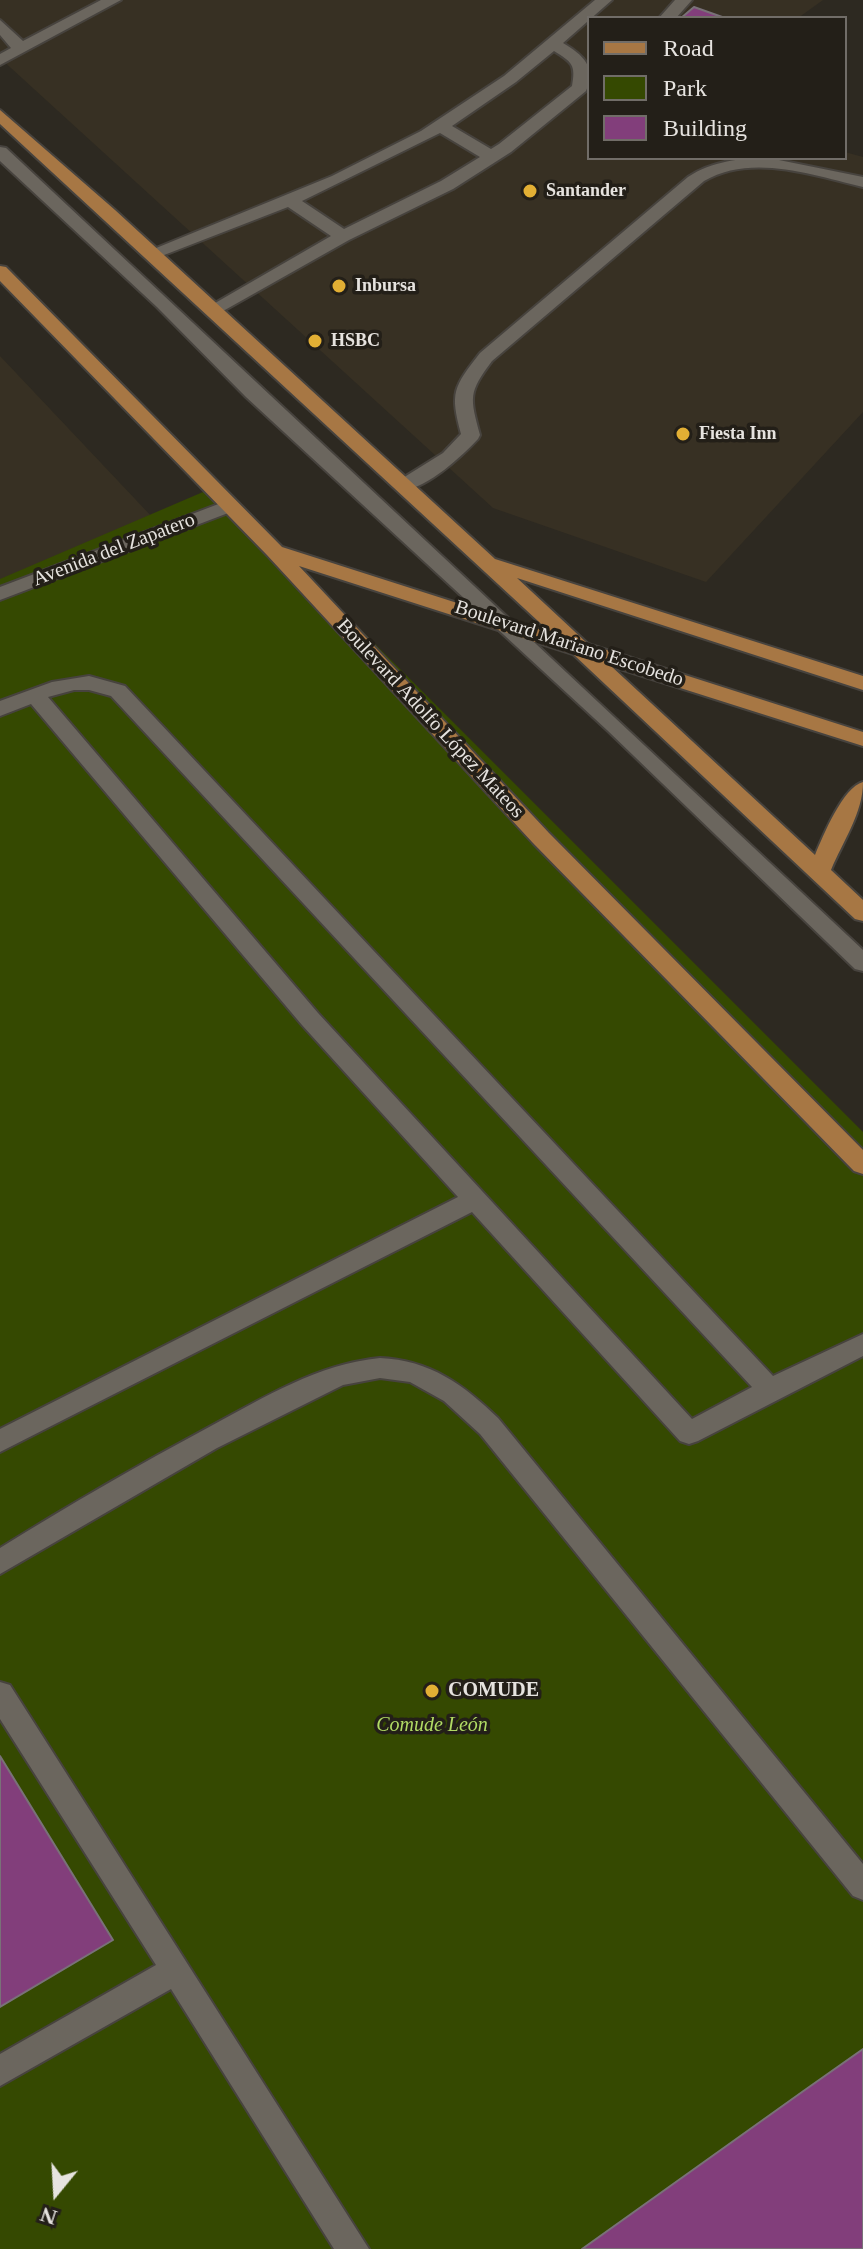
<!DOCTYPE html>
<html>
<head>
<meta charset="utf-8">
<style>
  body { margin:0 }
  #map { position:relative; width:863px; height:2249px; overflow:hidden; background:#2d2921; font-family:"Times New Roman",serif }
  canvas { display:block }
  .legend { position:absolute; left:587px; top:16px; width:260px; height:144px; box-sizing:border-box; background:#231f18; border:2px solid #716d68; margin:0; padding:10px 14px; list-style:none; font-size:24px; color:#e6e3df }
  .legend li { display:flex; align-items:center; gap:16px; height:40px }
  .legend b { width:40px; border:2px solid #716d68 }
  .north { position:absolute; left:16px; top:2153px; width:80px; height:80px; -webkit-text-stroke:6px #231f18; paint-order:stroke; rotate:198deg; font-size:22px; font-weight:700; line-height:32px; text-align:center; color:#e6e3df }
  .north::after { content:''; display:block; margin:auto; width:28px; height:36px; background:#e6e3df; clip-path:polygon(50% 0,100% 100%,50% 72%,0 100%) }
</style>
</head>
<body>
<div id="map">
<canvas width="863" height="2249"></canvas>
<ul class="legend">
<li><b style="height:10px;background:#a77744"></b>Road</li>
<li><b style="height:22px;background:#354901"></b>Park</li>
<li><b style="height:22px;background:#823e7b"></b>Building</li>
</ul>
<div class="north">N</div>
</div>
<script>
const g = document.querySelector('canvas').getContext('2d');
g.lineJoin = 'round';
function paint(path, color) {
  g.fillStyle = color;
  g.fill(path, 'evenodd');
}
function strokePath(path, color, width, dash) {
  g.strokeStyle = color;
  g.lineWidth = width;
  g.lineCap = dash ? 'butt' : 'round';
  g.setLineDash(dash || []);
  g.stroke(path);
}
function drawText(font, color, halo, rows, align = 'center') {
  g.font = font + ' "Times New Roman",serif';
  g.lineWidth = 7;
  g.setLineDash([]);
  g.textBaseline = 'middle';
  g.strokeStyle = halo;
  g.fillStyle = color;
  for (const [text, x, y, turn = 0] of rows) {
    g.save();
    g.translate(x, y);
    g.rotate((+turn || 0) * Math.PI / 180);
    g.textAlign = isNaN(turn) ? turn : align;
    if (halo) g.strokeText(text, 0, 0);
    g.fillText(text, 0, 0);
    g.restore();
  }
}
const built = new Path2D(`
  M 0,0 L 823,0 L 798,18 L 589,18 L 589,158 L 845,158 L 845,152 L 863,157 L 863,412 L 706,582 L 493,508 L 0,58 Z
  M 0,356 L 204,572 L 0,649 Z`);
const green = new Path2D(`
  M 217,486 L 863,1132 L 863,2249 L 0,2249 L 0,579 Z`);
const building = new Path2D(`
  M 694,7 L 725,18 L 681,18 Z
  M 0,1756 L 113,1940 L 0,2007 Z
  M 863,2049 L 863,2249 L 582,2249 L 802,2092 Z`);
const service = new Path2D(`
  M 101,0 L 121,0 L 0,65 L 0,54 L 11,48 L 0,35 L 0,20 L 23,41 Z
  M 595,0 L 612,0 L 563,43 C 583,55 597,67 586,91 L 511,152 L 453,189 L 349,240 L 216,315 L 207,310 L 210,306 L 331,236 L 288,207 L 159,257 L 153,258 L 144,253 L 332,176 L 421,131 L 504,76 ZM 554,51 C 572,62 576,65 572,86 L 499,144 L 491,149 L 452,126 L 516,82 ZM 440,133 L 480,157 L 441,181 L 344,229 L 302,201 Z
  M 675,0 L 692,0 L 676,18 L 659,18 Z
  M 0,147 L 6,148 L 863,950 L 863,971 L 855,969 L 607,730 L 246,397 L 157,307 L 0,161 Z
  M 769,158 L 863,177 L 863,187 C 814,175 751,153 704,181 L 492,361 C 468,393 470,397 480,435 L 478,439 C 463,455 421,495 398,489 L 395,485 L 398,481 L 443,453 L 461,434 C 450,392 453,388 480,353 L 688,177 C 712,161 741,158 769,158 Z
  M 229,500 L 236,502 L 239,506 L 236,510 L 0,600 L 0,587 Z
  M 89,676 L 125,686 L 773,1376 L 863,1334 L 863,1356 L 698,1441 L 689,1444 L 680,1441 L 472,1212 L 0,1452 L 0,1429 L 458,1197 L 302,1025 L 31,704 L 0,716 L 0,701 L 52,682 ZM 74,690 L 89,690 L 111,696 L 752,1387 L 692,1419 L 318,1013 L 48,697 Z
  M 380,1358 C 430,1360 464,1385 498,1418 L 863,1864 L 863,1900 L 853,1896 L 480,1434 L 444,1401 L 410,1382 L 380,1378 L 343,1385 L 217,1448 L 0,1574 L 0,1548 C 69,1505 140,1464 211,1426 C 265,1397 318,1364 380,1358 Z
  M 0,1682 L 10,1685 L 369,2249 L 334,2249 L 171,1989 L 0,2086 L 0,2054 L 156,1965 L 0,1719 Z`);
const primary = new Path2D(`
  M 0,110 L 115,210 L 495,559 L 863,676 L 863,690 L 517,578 L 588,644 L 863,732 L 863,746 L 611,666 L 815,855 C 823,836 843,787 863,782 C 863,813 843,841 831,870 L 863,900 L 863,921 L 855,919 L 573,654 L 299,566 L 549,833 L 863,1150 L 863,1174 L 854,1171 L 533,843 L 267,555 L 0,281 L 0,266 L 6,267 L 282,547 L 551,633 L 0,124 Z`);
const markers = [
  [530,191,8,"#e2af34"],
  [339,286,8,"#e2af34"],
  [315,341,8,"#e2af34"],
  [683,434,8,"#e2af34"],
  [432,1691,8,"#e2af34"]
];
const farPoinames = [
  ["Santander",546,191],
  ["Inbursa",355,286],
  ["HSBC",331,341],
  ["Fiesta Inn",699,434]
];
const streetNames = [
  ["Avenida del Zapatero",114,550,-21],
  ["Boulevard Mariano Escobedo",569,644,18],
  ["Boulevard Adolfo López Mateos",430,719,47]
];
const poiNames = [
  ["COMUDE",448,1691]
];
const parkNames = [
  ["Comude León",432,1726]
];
paint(built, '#373023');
paint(green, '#354901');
paint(building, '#823e7b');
strokePath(building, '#797178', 2);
strokePath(service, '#47433e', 4);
strokePath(primary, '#47433e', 4);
paint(service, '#6b665e');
paint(primary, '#a77744');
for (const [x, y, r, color] of markers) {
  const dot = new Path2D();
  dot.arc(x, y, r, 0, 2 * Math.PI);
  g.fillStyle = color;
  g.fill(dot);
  strokePath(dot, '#231f18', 3);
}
drawText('bold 18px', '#e6e3df', '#231f18', farPoinames, 'left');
drawText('20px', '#e6e3df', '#231f18', streetNames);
drawText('bold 20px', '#e6e3df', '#231f18', poiNames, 'left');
drawText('italic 20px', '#b1db64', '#231f18', parkNames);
</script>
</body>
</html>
